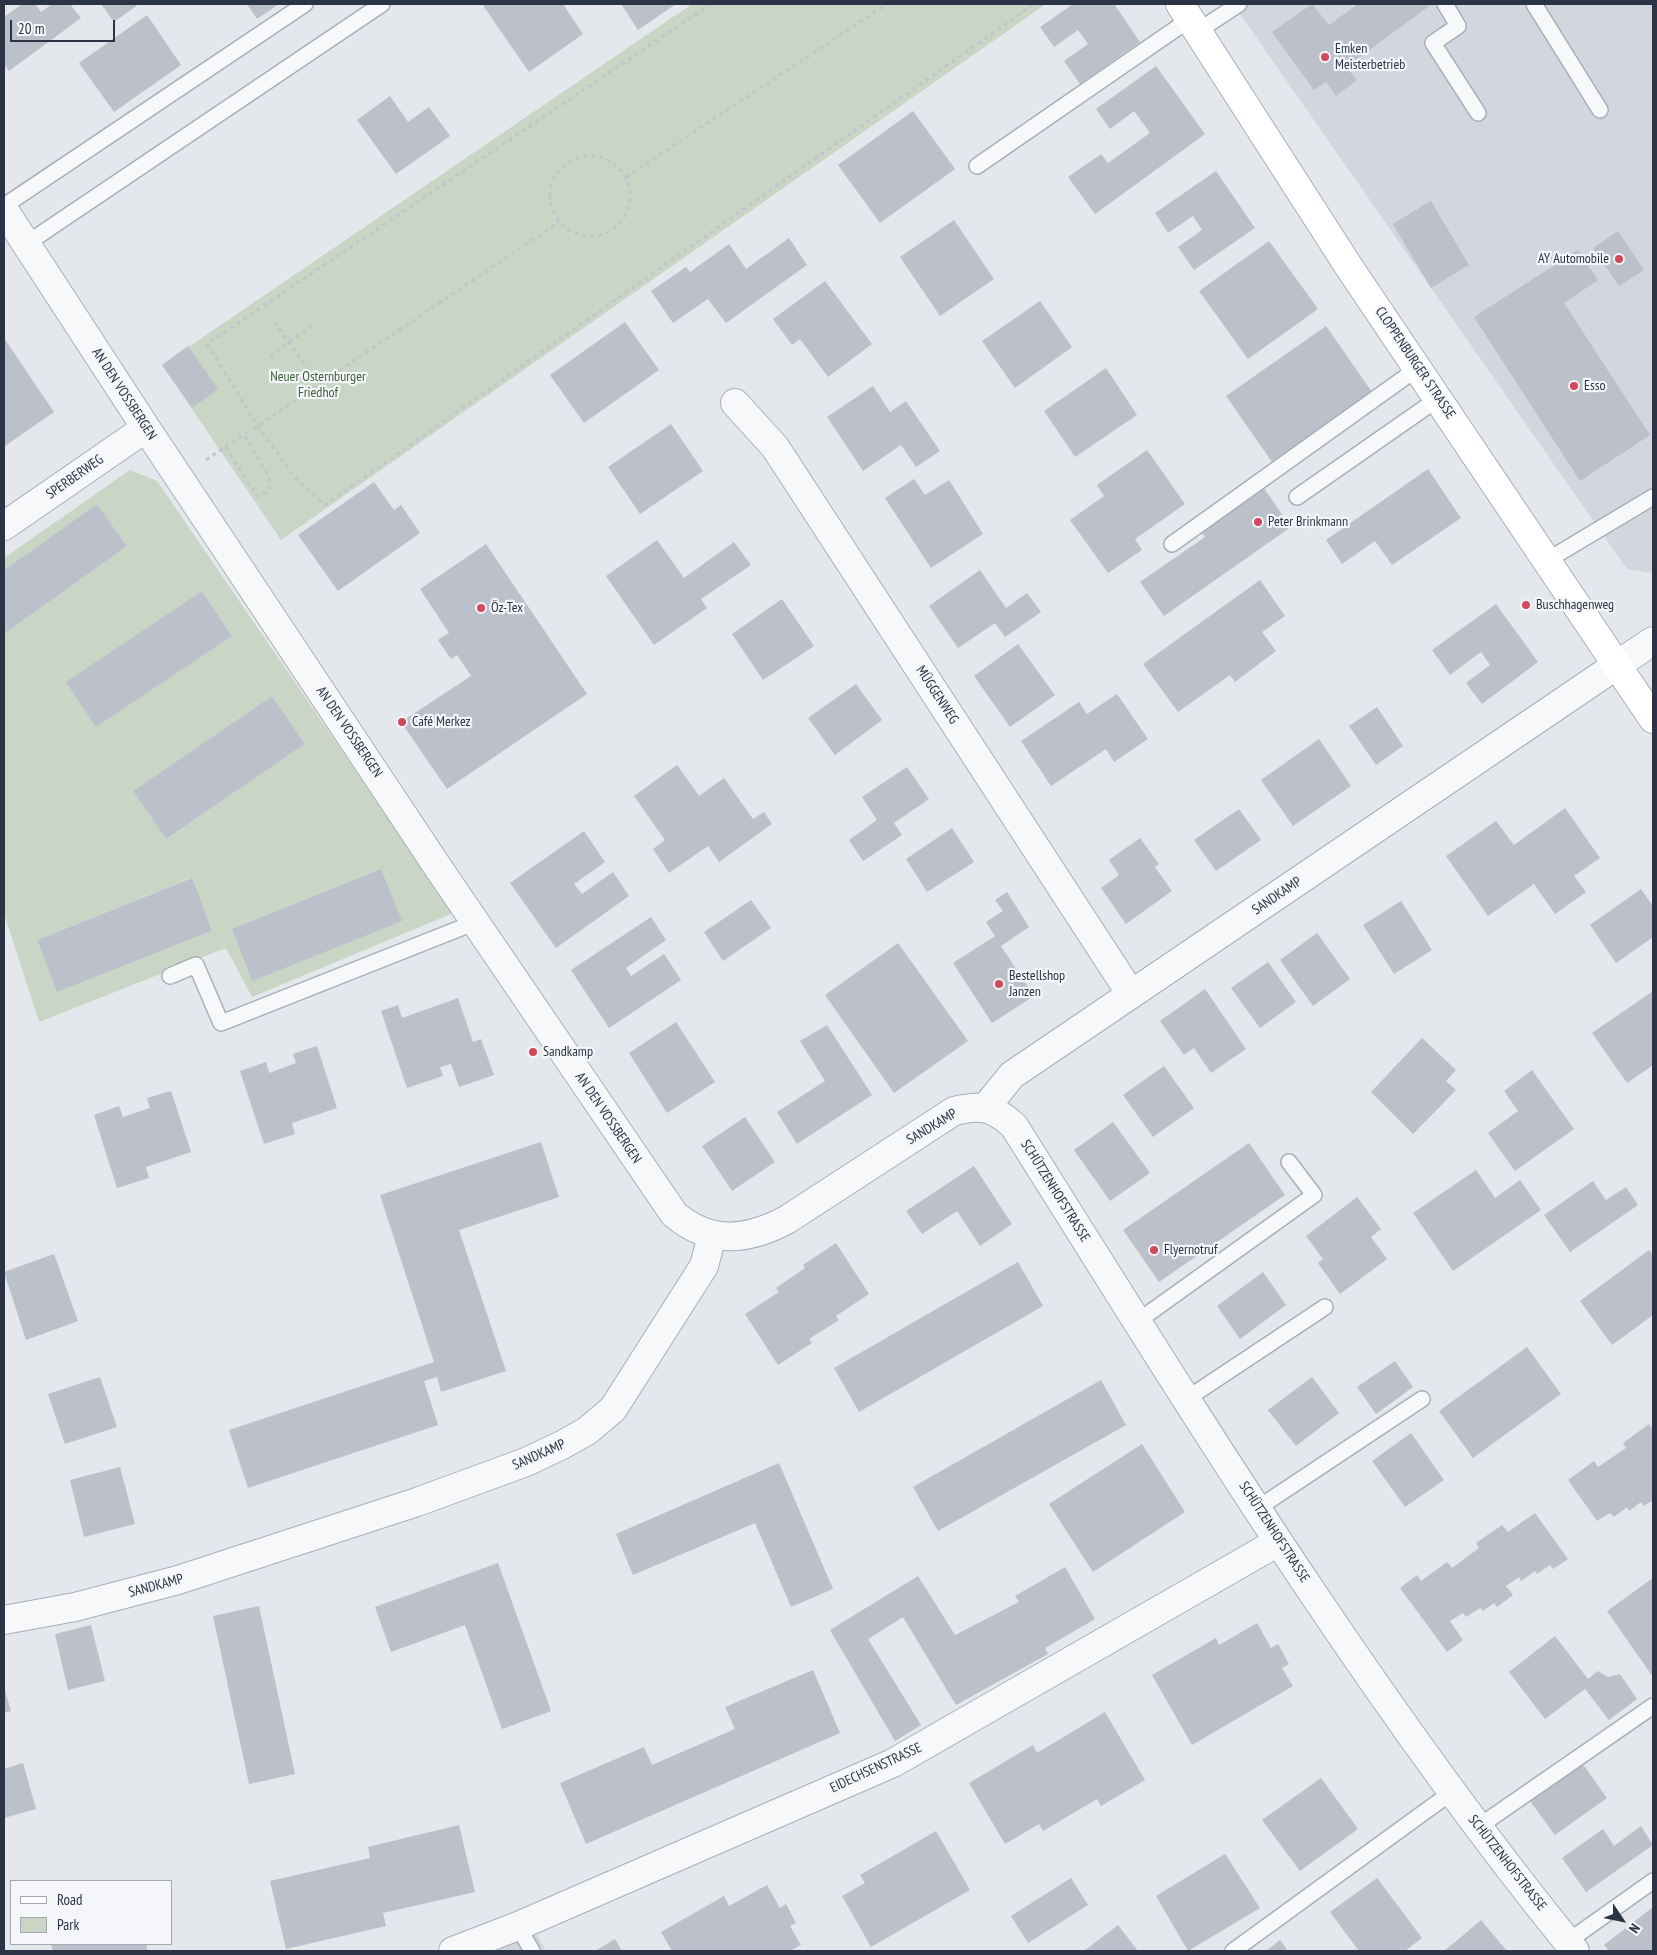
<!DOCTYPE html>
<html>
<head>
<meta charset="utf-8">
<style>
  body { margin:0 }
  #map { position:relative; width:1657px; height:1955px; overflow:hidden; background:#e4e7ec; font-family:"PT Sans Narrow",sans-serif }
  canvas { display:block }
  .frame { position:absolute; inset:0; border:5px solid #2b3445; pointer-events:none }
  .legend { position:absolute; left:10px; top:1880px; width:162px; height:65px; box-sizing:border-box; background:#f4f6f9; border:1px solid #a4a8b1; margin:0; padding:6px 9px; list-style:none; font-size:15px; color:#2b3445 }
  .legend li { display:flex; align-items:center; gap:10px; height:25px }
  .legend b { width:25px; border:1px solid #a4a8b1 }
  .north { position:absolute; left:1597px; top:1895px; width:50px; height:50px; -webkit-text-stroke:4px #f4f6f9; paint-order:stroke; rotate:124deg; font-size:14px; font-weight:700; line-height:20px; text-align:center; color:#2b3445 }
  .north::after { content:''; display:block; margin:auto; width:18px; height:22px; background:#2b3445; clip-path:polygon(50% 0,100% 100%,50% 72%,0 100%) }
  .scale { position:absolute; left:10px; top:20px; width:105px; height:22px; box-sizing:border-box; border:2px solid #2b3445; border-top:0; padding-left:6px; font-size:15px; line-height:18px; white-space:nowrap; color:#2b3445; -webkit-text-stroke:4px #f4f6f9; paint-order:stroke }
</style>
</head>
<body>
<div id="map">
<canvas width="1657" height="1955"></canvas>
<div class="frame"></div>
<ul class="legend">
<li><b style="height:6px;background:#fff"></b>Road</li>
<li><b style="height:14px;background:#c9d6c5"></b>Park</li>
</ul>
<div class="north">N</div>
<div class="scale">20 m</div>
</div>
<script>
const g = document.querySelector('canvas').getContext('2d');
g.lineJoin = 'round';
function paint(path, color) {
  g.fillStyle = color;
  g.fill(path, 'evenodd');
}
function strokePath(path, color, width, dash) {
  g.strokeStyle = color;
  g.lineWidth = width;
  g.lineCap = dash ? 'butt' : 'round';
  g.setLineDash(dash || []);
  g.stroke(path);
}
function drawText(font, color, halo, rows, align = 'center') {
  g.font = font + ' "PT Sans Narrow",sans-serif';
  g.lineWidth = 4.5;
  g.setLineDash([]);
  g.textBaseline = 'middle';
  g.strokeStyle = halo;
  g.fillStyle = color;
  for (const [text, x, y, turn = 0] of rows) {
    g.save();
    g.translate(x, y);
    g.rotate((+turn || 0) * Math.PI / 180);
    g.textAlign = isNaN(turn) ? turn : align;
    if (halo) g.strokeText(text, 0, 0);
    g.fillText(text, 0, 0);
    g.restore();
  }
}
const built = new Path2D(`
  M 1233,4 L 1653,4 L 1653,573 L 1627,569 Z
  M 534,1929 L 546,1951 L 491,1951 Z`);
const green = new Path2D(`
  M 692,4 L 1046,4 L 281,540 L 162,365 Z
  M 130,470 L 157,481 L 453,913 L 252,997 L 226,948 L 39,1022 L 4,913 L 4,634 L 127,546 L 97,504 L 4,570 L 4,558 ZM 202,591 L 232,636 L 96,726 ZM 272,696 L 305,744 L 166,839 L 133,791 ZM 381,869 L 252,980 L 232,929 ZM 191,878 L 212,931 L 57,992 L 37,940 Z`);
const building = new Path2D(`
  M 22,4 L 35,4 L 41,12 L 52,4 L 70,4 L 81,18 L 9,71 L 4,64 L 4,17 Z
  M 101,4 L 139,4 L 114,22 Z
  M 247,4 L 279,4 L 257,19 Z
  M 482,4 L 563,4 L 583,34 L 529,72 Z
  M 621,4 L 676,4 L 638,30 Z
  M 1073,4 L 1114,4 L 1140,42 L 1080,84 L 1064,61 L 1088,44 L 1078,30 L 1054,47 L 1040,27 Z
  M 1312,4 L 1329,25 L 1358,4 L 1432,4 L 1346,67 L 1357,80 L 1336,96 L 1326,82 L 1314,90 L 1272,32 Z
  M 147,15 L 181,65 L 114,112 L 79,63 Z
  M 1156,66 L 1205,134 L 1095,214 L 1068,177 L 1101,154 L 1108,163 L 1150,133 L 1134,111 L 1110,129 L 1096,109 Z
  M 390,96 L 408,122 L 429,107 L 450,136 L 396,174 L 357,120 Z
  M 913,111 L 955,169 L 880,223 L 838,165 Z
  M 1216,171 L 1255,228 L 1194,270 L 1178,247 L 1202,230 L 1193,216 L 1168,233 L 1155,213 Z
  M 1431,201 L 1469,265 L 1431,288 L 1393,224 Z
  M 954,220 L 994,279 L 940,316 L 900,257 Z
  M 1618,231 L 1644,270 L 1619,286 L 1593,248 Z
  M 789,238 L 807,265 L 726,323 L 708,299 L 673,323 L 651,291 L 686,267 L 690,272 L 729,244 L 746,269 Z
  M 1269,241 L 1318,309 L 1248,359 L 1199,291 Z
  M 1578,250 L 1598,280 L 1564,303 L 1650,435 L 1580,481 L 1474,317 Z
  M 825,281 L 872,344 L 828,377 L 800,339 L 792,345 L 773,319 Z
  M 1040,301 L 1072,347 L 1015,388 L 982,341 Z
  M 625,322 L 659,370 L 584,423 L 550,375 Z
  M 1326,326 L 1372,392 L 1272,462 L 1226,396 Z
  M 4,338 L 54,412 L 5,446 L 4,445 Z
  M 188,346 L 218,389 L 192,408 L 162,365 Z
  M 1106,368 L 1137,415 L 1075,457 L 1044,411 Z
  M 873,386 L 890,412 L 906,401 L 940,451 L 916,467 L 901,445 L 863,471 L 827,417 Z
  M 671,424 L 703,471 L 640,514 L 608,467 Z
  M 1147,450 L 1185,504 L 1135,539 L 1142,550 L 1108,573 L 1070,520 L 1104,496 L 1097,485 Z
  M 1428,469 L 1461,518 L 1392,565 L 1375,541 L 1342,564 L 1326,540 Z
  M 914,479 L 925,495 L 949,480 L 983,534 L 931,568 L 885,498 Z
  M 374,482 L 394,510 L 401,505 L 420,533 L 338,591 L 298,535 Z
  M 1263,487 L 1291,527 L 1164,616 L 1140,582 L 1205,537 L 1200,530 Z
  M 97,504 L 127,546 L 4,634 L 4,570 Z
  M 657,540 L 684,578 L 734,542 L 751,565 L 701,599 L 707,608 L 654,645 L 606,576 Z
  M 486,544 L 587,694 L 447,789 L 401,722 L 471,676 L 457,655 L 451,659 L 438,640 L 449,633 L 420,589 Z
  M 980,570 L 1006,608 L 1027,593 L 1041,612 L 1005,637 L 995,623 L 958,648 L 929,606 Z
  M 1260,580 L 1285,616 L 1262,632 L 1276,651 L 1235,682 L 1230,675 L 1178,712 L 1143,664 Z
  M 202,591 L 232,636 L 96,727 L 66,682 Z
  M 782,599 L 814,646 L 763,680 L 732,634 Z
  M 1496,604 L 1538,662 L 1482,704 L 1466,683 L 1490,665 L 1481,652 L 1450,675 L 1432,650 Z
  M 1018,644 L 1055,695 L 1010,727 L 974,676 Z
  M 856,684 L 882,720 L 835,755 L 808,718 Z
  M 1117,694 L 1148,739 L 1114,762 L 1106,749 L 1051,786 L 1021,741 L 1079,702 L 1087,714 Z
  M 272,696 L 305,744 L 166,839 L 133,791 Z
  M 1377,707 L 1403,746 L 1376,765 L 1349,726 Z
  M 1319,739 L 1351,786 L 1293,826 L 1261,780 Z
  M 677,765 L 699,796 L 724,778 L 753,819 L 764,812 L 772,824 L 719,862 L 708,846 L 669,873 L 653,849 L 665,840 L 634,796 Z
  M 907,767 L 929,799 L 894,823 L 902,835 L 863,861 L 849,840 L 877,820 L 862,797 Z
  M 1565,808 L 1600,858 L 1574,876 L 1586,892 L 1555,914 L 1534,884 L 1488,916 L 1446,856 L 1496,821 L 1514,845 Z
  M 1239,809 L 1261,840 L 1216,871 L 1194,840 Z
  M 952,828 L 974,862 L 927,892 L 906,859 Z
  M 584,831 L 605,862 L 574,884 L 582,894 L 613,872 L 629,896 L 556,948 L 510,883 Z
  M 1140,838 L 1159,864 L 1155,867 L 1172,891 L 1126,924 L 1101,888 L 1119,875 L 1109,860 Z
  M 381,869 L 402,921 L 252,981 L 232,929 Z
  M 192,878 L 212,931 L 57,992 L 37,940 Z
  M 1641,889 L 1653,906 L 1653,937 L 1616,963 L 1590,925 Z
  M 1007,892 L 1029,927 L 1001,946 L 1034,996 L 992,1023 L 953,963 L 995,936 L 986,922 L 1003,911 L 995,900 Z
  M 751,900 L 771,928 L 723,961 L 704,932 Z
  M 1401,901 L 1432,950 L 1394,974 L 1363,925 Z
  M 651,917 L 666,940 L 626,968 L 631,976 L 664,954 L 681,980 L 609,1028 L 571,970 Z
  M 1317,933 L 1350,979 L 1313,1006 L 1280,960 Z
  M 898,943 L 968,1041 L 894,1093 L 825,995 Z
  M 1268,962 L 1296,1002 L 1260,1028 L 1231,988 Z
  M 1205,989 L 1246,1049 L 1211,1073 L 1194,1048 L 1184,1055 L 1160,1021 Z
  M 1653,991 L 1653,1065 L 1627,1083 L 1592,1033 Z
  M 458,998 L 473,1042 L 481,1039 L 494,1075 L 459,1087 L 451,1064 L 440,1067 L 443,1076 L 407,1088 L 381,1011 L 398,1005 L 402,1018 Z
  M 676,1022 L 715,1082 L 667,1113 L 629,1053 Z
  M 827,1025 L 872,1095 L 797,1144 L 777,1112 L 825,1081 L 800,1041 Z
  M 1422,1038 L 1456,1070 L 1446,1081 L 1456,1090 L 1413,1134 L 1371,1092 Z
  M 317,1046 L 337,1108 L 292,1123 L 295,1134 L 264,1144 L 240,1071 L 266,1062 L 269,1073 L 296,1063 L 293,1054 Z
  M 1164,1066 L 1194,1108 L 1153,1137 L 1123,1095 Z
  M 1532,1070 L 1574,1129 L 1515,1171 L 1488,1133 L 1518,1111 L 1504,1091 Z
  M 171,1091 L 191,1152 L 146,1167 L 149,1178 L 117,1188 L 94,1115 L 119,1106 L 123,1117 L 150,1108 L 147,1098 Z
  M 745,1117 L 775,1162 L 732,1191 L 702,1146 Z
  M 1113,1122 L 1150,1173 L 1110,1201 L 1074,1150 Z
  M 541,1142 L 559,1197 L 459,1230 L 506,1371 L 441,1392 L 437,1377 L 424,1381 L 438,1425 L 248,1488 L 229,1430 L 434,1362 L 380,1195 Z
  M 1249,1143 L 1285,1195 L 1159,1282 L 1123,1230 Z
  M 974,1166 L 1012,1224 L 980,1246 L 957,1211 L 922,1234 L 906,1211 Z
  M 1476,1170 L 1495,1198 L 1520,1180 L 1541,1210 L 1453,1271 L 1413,1213 Z
  M 1593,1181 L 1606,1200 L 1626,1187 L 1638,1205 L 1570,1252 L 1544,1215 Z
  M 1357,1197 L 1381,1229 L 1371,1237 L 1387,1259 L 1340,1294 L 1318,1263 L 1323,1259 L 1306,1236 Z
  M 836,1243 L 869,1294 L 836,1316 L 839,1320 L 809,1339 L 812,1343 L 778,1365 L 745,1314 L 779,1292 L 776,1288 L 805,1268 L 803,1265 Z
  M 1649,1250 L 1653,1255 L 1653,1315 L 1612,1345 L 1580,1301 Z
  M 54,1254 L 78,1321 L 26,1340 L 4,1272 Z
  M 1018,1262 L 1043,1306 L 859,1412 L 834,1368 Z
  M 1263,1272 L 1286,1305 L 1240,1339 L 1217,1306 Z
  M 1527,1347 L 1561,1394 L 1473,1458 L 1439,1411 Z
  M 1395,1361 L 1413,1387 L 1376,1414 L 1357,1387 Z
  M 100,1377 L 117,1427 L 65,1444 L 48,1394 Z
  M 1312,1377 L 1339,1413 L 1296,1446 L 1268,1410 Z
  M 1101,1380 L 1126,1425 L 938,1531 L 913,1487 Z
  M 1649,1424 L 1653,1430 L 1653,1500 L 1644,1506 L 1641,1502 L 1629,1511 L 1627,1507 L 1614,1517 L 1610,1513 L 1597,1521 L 1568,1480 L 1594,1461 L 1598,1467 L 1626,1448 L 1623,1443 Z
  M 1411,1433 L 1444,1480 L 1405,1507 L 1372,1461 Z
  M 1142,1444 L 1185,1512 L 1093,1572 L 1049,1504 Z
  M 779,1463 L 833,1589 L 791,1607 L 755,1523 L 633,1575 L 616,1534 Z
  M 120,1467 L 135,1524 L 84,1537 L 70,1480 Z
  M 1535,1513 L 1568,1559 L 1553,1569 L 1550,1565 L 1537,1574 L 1535,1571 L 1521,1581 L 1519,1577 L 1506,1586 L 1513,1595 L 1497,1607 L 1494,1603 L 1483,1611 L 1480,1608 L 1466,1617 L 1463,1613 L 1450,1621 L 1463,1640 L 1447,1652 L 1400,1588 L 1417,1575 L 1421,1581 L 1447,1562 L 1452,1568 L 1479,1548 L 1476,1543 L 1502,1525 L 1508,1532 Z
  M 498,1563 L 551,1711 L 502,1729 L 465,1625 L 391,1652 L 375,1607 Z
  M 1065,1567 L 1095,1619 L 1045,1648 L 1048,1654 L 956,1705 L 903,1617 L 868,1639 L 921,1725 L 895,1741 L 830,1630 L 918,1576 L 955,1635 L 1019,1602 L 1015,1596 Z
  M 1653,1578 L 1653,1677 L 1607,1611 Z
  M 259,1606 L 295,1774 L 249,1784 L 213,1616 Z
  M 1257,1623 L 1271,1648 L 1278,1644 L 1289,1664 L 1282,1668 L 1293,1686 L 1192,1745 L 1152,1675 L 1216,1638 L 1219,1645 Z
  M 91,1625 L 105,1681 L 68,1690 L 55,1634 Z
  M 1555,1636 L 1588,1679 L 1598,1671 L 1608,1677 L 1620,1674 L 1637,1699 L 1609,1720 L 1585,1689 L 1545,1719 L 1509,1672 Z
  M 813,1670 L 840,1733 L 586,1844 L 560,1783 L 644,1747 L 652,1765 L 735,1729 L 725,1707 Z
  M 4,1687 L 11,1711 L 4,1713 Z
  M 1105,1712 L 1145,1780 L 1101,1806 L 1097,1799 L 1043,1831 L 1039,1824 L 1005,1844 L 969,1783 L 1033,1745 L 1037,1753 Z
  M 23,1763 L 36,1809 L 4,1818 L 4,1769 Z
  M 1582,1763 L 1607,1798 L 1555,1835 L 1530,1801 Z
  M 1321,1778 L 1358,1829 L 1300,1871 L 1262,1820 Z
  M 459,1825 L 475,1892 L 383,1913 L 386,1926 L 286,1949 L 270,1881 L 370,1858 L 368,1847 Z
  M 1641,1826 L 1653,1845 L 1586,1892 L 1562,1858 L 1603,1829 L 1614,1846 Z
  M 936,1831 L 970,1890 L 871,1947 L 842,1896 L 865,1883 L 860,1875 Z
  M 1225,1854 L 1260,1908 L 1188,1951 L 1156,1896 Z
  M 1071,1878 L 1088,1905 L 1028,1943 L 1011,1916 Z
  M 1377,1878 L 1422,1938 L 1405,1951 L 1359,1951 L 1330,1912 Z
  M 767,1885 L 780,1908 L 786,1904 L 796,1923 L 790,1926 L 801,1945 L 789,1951 L 672,1951 L 661,1932 L 724,1896 L 729,1906 Z
  M 1653,1907 L 1653,1951 L 1609,1951 L 1604,1945 Z
  M 1481,1920 L 1507,1951 L 1444,1951 L 1454,1943 Z
  M 1118,1925 L 1138,1951 L 1084,1951 Z
  M 615,1939 L 622,1951 L 595,1951 Z
  M 1280,1940 L 1288,1951 L 1266,1951 Z
  M 51,1944 L 146,1944 L 148,1951 L 53,1951 Z`);
const path = new Path2D(`
  M 711,4 L 207,344 L 257,425 L 296,479 L 325,505 L 1034,4
  M550 196a40 40 0 1 1 80 0a40 40 0 1 1-80 0Z
  M 626,177 L 887,4
  M 274,322 L 319,384
  M 270,356 L 311,326
  M 225,447 L 244,435
  M 206,460 L 225,447 L 257,496 L 269,491 L 269,477 L 244,435 L 559,222`);
const service = new Path2D(`
  M 1445,4 L 1458,26 L 1433,43 L 1478,113
  M 1534,4 L 1600,110
  M 1198,31 L 1239,4
  M 977,166 L 1190,19
  M 4,206 L 305,4
  M 26,244 L 382,4
  M 1297,497 L 1439,398
  M 1172,544 L 1418,368
  M 1546,561 L 1653,497
  M 170,976 L 196,965 L 221,1023 L 476,922
  M 1138,1321 L 1314,1195 L 1289,1162
  M 1188,1398 L 1325,1307
  M 1258,1508 L 1422,1399
  M 1478,1827 L 1653,1706
  M 518,1926 L 532,1951
  M 1567,1942 L 1653,1881
  M 1233,1951 L 1452,1792`);
const minor = new Path2D(`
  M 4,210 L 146,428 L 437,866 L 674,1214 C 710,1245 748,1241 788,1219 L 954,1111 C 982,1104 993,1107 1014,1126 C 1191,1407 1365,1693 1575,1951
  M 735,403 L 775,447 L 1131,994
  M 4,526 L 146,428
  M 986,1107 L 1012,1075 L 1617,665
  M 4,1620 L 75,1607 L 178,1580 L 417,1502 L 526,1462 L 562,1445 L 587,1431 L 613,1409 L 704,1266 L 712,1236
  M 453,1951 L 518,1926 L 893,1763 L 1278,1542`);
const tertiary = new Path2D(`
  M 1617,665 L 1653,641`);
const secondary = new Path2D(`
  M 1180,4 L 1349,267 L 1653,719`);
const markers = [
  [1325,57,5,"#d1495b"],
  [1619,259,5,"#d1495b"],
  [1574,386,5,"#d1495b"],
  [1258,522,5,"#d1495b"],
  [1526,605,5,"#d1495b"],
  [481,608,5,"#d1495b"],
  [402,722,5,"#d1495b"],
  [999,984,5,"#d1495b"],
  [533,1052,5,"#d1495b"],
  [1154,1250,5,"#d1495b"]
];
const poiNames = [
  ["Emken",1335,49],
  ["Meisterbetrieb",1335,65],
  ["AY Automobile",1609,259,"right"],
  ["Esso",1584,386],
  ["Peter Brinkmann",1268,522],
  ["Buschhagenweg",1536,605],
  ["Öz-Tex",491,608],
  ["Café Merkez",412,722],
  ["Bestellshop",1009,976],
  ["Janzen",1009,992],
  ["Sandkamp",543,1052],
  ["Flyernotruf",1164,1250]
];
const streetNames = [
  ["CLOPPENBURGER STRASSE",1415,363,56],
  ["AN DEN VOSSBERGEN",124,394,57],
  ["SPERBERWEG",75,477,-35],
  ["MÜGGENWEG",937,695,57],
  ["AN DEN VOSSBERGEN",349,732,56],
  ["SANDKAMP",1277,896,-34],
  ["AN DEN VOSSBERGEN",608,1118,56],
  ["SANDKAMP",932,1127,-31],
  ["SCHÜTZENHOFSTRASSE",1055,1191,58],
  ["SANDKAMP",539,1455,-24],
  ["SCHÜTZENHOFSTRASSE",1274,1532,57],
  ["SANDKAMP",156,1586,-15],
  ["EIDECHSENSTRASSE",876,1768,-25],
  ["SCHÜTZENHOFSTRASSE",1507,1863,52]
];
const parkNames = [
  ["Neuer Osternburger",318,377],
  ["Friedhof",318,393]
];
paint(built, '#d2d6de');
paint(green, '#c9d6c5');
paint(building, '#bbc0ca');
strokePath(service, '#a9aeb7', 18);
strokePath(minor, '#a9aeb7', 30);
strokePath(tertiary, '#a9aeb7', 30);
strokePath(secondary, '#a9aeb7', 30);
strokePath(path, '#c2c5cb', 3, [4, 4]);
strokePath(service, '#f7f8fa', 15);
strokePath(minor, '#f7f8fa', 28);
strokePath(tertiary, '#f7f8fa', 28);
strokePath(secondary, '#fff', 28);
for (const [x, y, r, color] of markers) {
  const dot = new Path2D();
  dot.arc(x, y, r, 0, 2 * Math.PI);
  g.fillStyle = color;
  g.fill(dot);
  strokePath(dot, '#f4f6f9', 2);
}
drawText('14px', '#2b3445', '#f4f6f9', poiNames, 'left');
drawText('14px', '#2b3445', '#f4f6f9', streetNames);
drawText('14px', '#3f6138', '#f4f6f9', parkNames);
</script>
</body>
</html>
